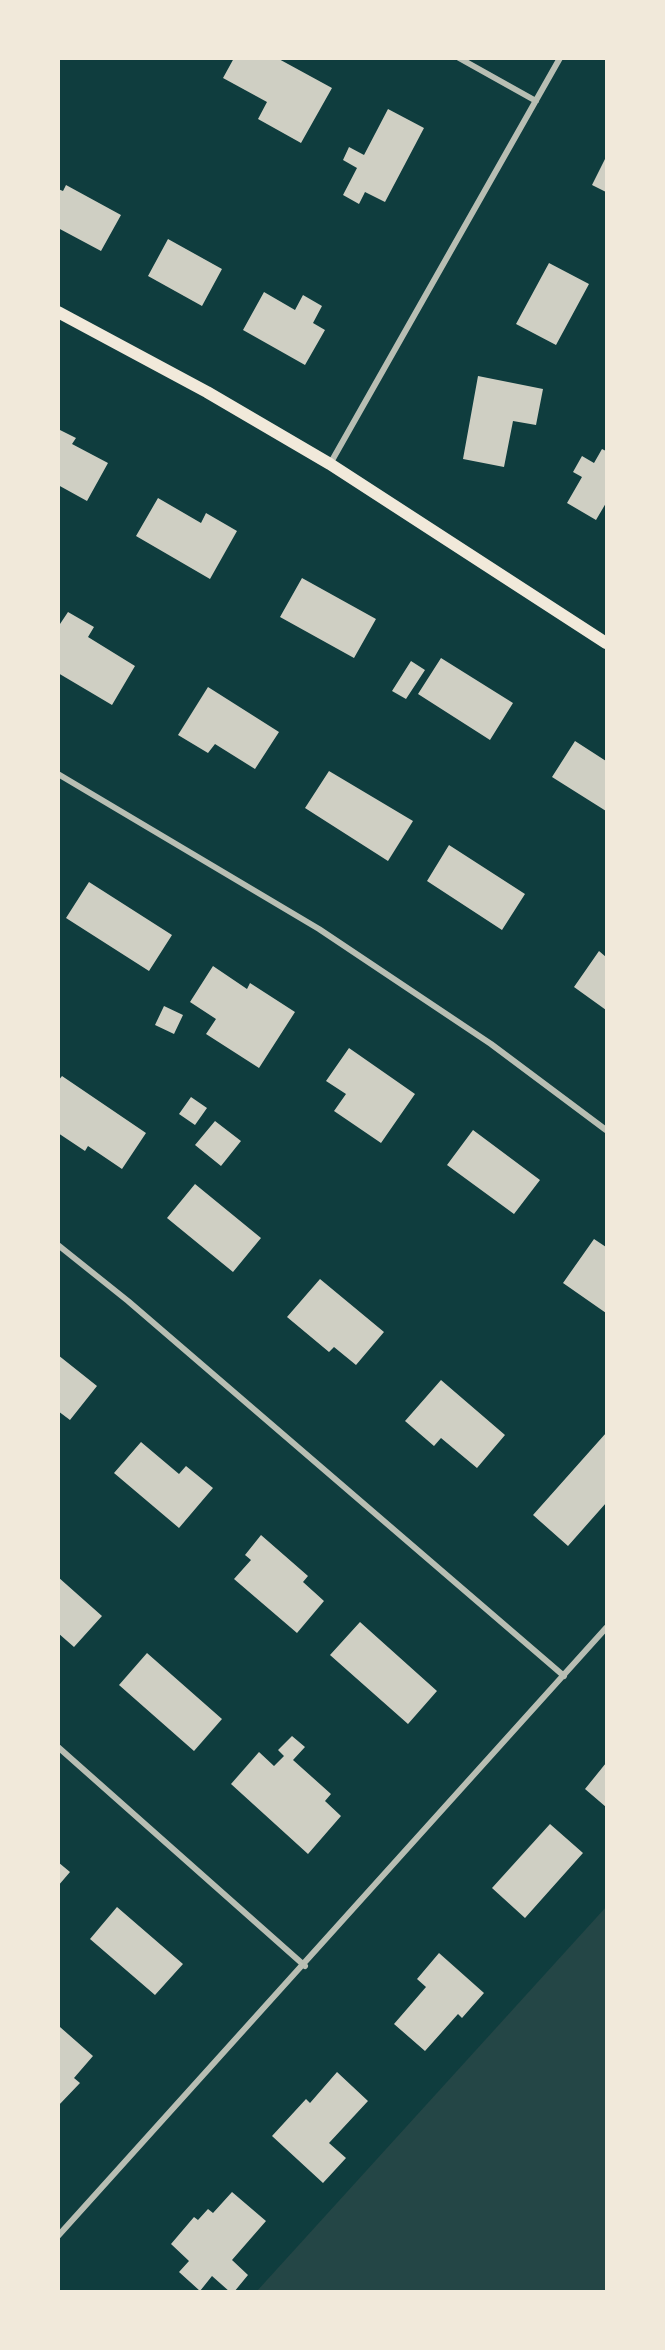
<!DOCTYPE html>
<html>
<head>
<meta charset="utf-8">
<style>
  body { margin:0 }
  #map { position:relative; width:665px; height:2350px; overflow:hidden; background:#0f3d3e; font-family:Rubik,sans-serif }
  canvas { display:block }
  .frame { position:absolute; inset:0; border:60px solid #f1e9da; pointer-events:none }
</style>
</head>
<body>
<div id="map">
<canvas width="665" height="2350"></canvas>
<div class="frame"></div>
</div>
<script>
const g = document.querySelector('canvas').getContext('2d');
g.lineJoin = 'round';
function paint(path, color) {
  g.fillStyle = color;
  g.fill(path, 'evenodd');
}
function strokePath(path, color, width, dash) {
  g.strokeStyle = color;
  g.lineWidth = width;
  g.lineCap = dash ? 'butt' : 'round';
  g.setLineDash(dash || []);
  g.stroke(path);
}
const green = new Path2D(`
  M 606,1907 L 606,2291 L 257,2291 Z`);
const building = new Path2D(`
  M 234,58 L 277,58 L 332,88 L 301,143 L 258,119 L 267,102 L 223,78 Z
  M 388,109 L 424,128 L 385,202 L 365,192 L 359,204 L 343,195 L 357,168 L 343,160 L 349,147 L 364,155 Z
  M 606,157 L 606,192 L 592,185 Z
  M 66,185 L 121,215 L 101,251 L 58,228 L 58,189 L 63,191 Z
  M 168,239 L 222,269 L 202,306 L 148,276 Z
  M 549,263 L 589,284 L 556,345 L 516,324 Z
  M 264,292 L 295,310 L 303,295 L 322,306 L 313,323 L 325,330 L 305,365 L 243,330 Z
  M 478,376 L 543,389 L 536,425 L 513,421 L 504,467 L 463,459 Z
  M 58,429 L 76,438 L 72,444 L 108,463 L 87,501 L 58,485 Z
  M 602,449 L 606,451 L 606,503 L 596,520 L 567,503 L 582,477 L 573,472 L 582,456 L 594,463 Z
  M 158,498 L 201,523 L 206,513 L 237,531 L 210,579 L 136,536 Z
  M 302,578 L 376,619 L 354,658 L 280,617 Z
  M 68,612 L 94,627 L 88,637 L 135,666 L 112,705 L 58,673 L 58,623 L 60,624 Z
  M 441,658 L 513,703 L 490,740 L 418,694 Z
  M 411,661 L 425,670 L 406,699 L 392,691 Z
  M 208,687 L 279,732 L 255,769 L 215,744 L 208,753 L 178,735 Z
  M 575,741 L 606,761 L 606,811 L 552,777 Z
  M 329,771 L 413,821 L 388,861 L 305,808 Z
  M 449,845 L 525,894 L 502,930 L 427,881 Z
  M 89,882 L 172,935 L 149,971 L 66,918 Z
  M 599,951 L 606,957 L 606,1010 L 574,987 Z
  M 213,966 L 247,989 L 250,983 L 295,1012 L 259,1068 L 206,1034 L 216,1019 L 190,1002 Z
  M 164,1006 L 183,1015 L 174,1034 L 155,1025 Z
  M 349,1048 L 415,1094 L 381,1143 L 334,1111 L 346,1094 L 326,1081 Z
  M 62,1076 L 146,1133 L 122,1169 L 88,1146 L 85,1151 L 58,1133 L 58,1081 Z
  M 191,1097 L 207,1108 L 195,1125 L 179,1114 Z
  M 215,1121 L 241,1141 L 221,1166 L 195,1145 Z
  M 473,1130 L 540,1180 L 514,1214 L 447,1165 Z
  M 195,1184 L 261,1238 L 233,1272 L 167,1218 Z
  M 594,1239 L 606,1247 L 606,1313 L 563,1283 Z
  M 320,1279 L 384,1332 L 356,1365 L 334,1347 L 329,1352 L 287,1317 Z
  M 58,1355 L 97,1386 L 70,1420 L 58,1411 Z
  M 441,1380 L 505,1435 L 477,1468 L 441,1438 L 434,1446 L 405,1421 Z
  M 606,1433 L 606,1503 L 568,1546 L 533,1515 Z
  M 141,1442 L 179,1474 L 186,1466 L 213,1488 L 179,1528 L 114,1473 Z
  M 261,1535 L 308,1576 L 303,1582 L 324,1601 L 297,1633 L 234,1579 L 251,1560 L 245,1555 Z
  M 58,1577 L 102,1616 L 74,1647 L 58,1633 Z
  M 360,1622 L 437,1691 L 408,1724 L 330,1655 Z
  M 147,1653 L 222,1719 L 194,1751 L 119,1685 Z
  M 292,1736 L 305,1747 L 293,1760 L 331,1794 L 325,1801 L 341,1816 L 308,1854 L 231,1784 L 259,1752 L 274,1766 L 284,1756 L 278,1750 Z
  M 606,1763 L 606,1807 L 585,1789 Z
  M 550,1824 L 583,1853 L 525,1918 L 492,1888 Z
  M 58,1862 L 70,1872 L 58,1886 Z
  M 117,1907 L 183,1964 L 155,1995 L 90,1939 Z
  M 439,1953 L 484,1993 L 462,2018 L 458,2014 L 425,2051 L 394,2024 L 426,1987 L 417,1979 Z
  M 60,2027 L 93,2056 L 74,2078 L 80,2083 L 58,2106 L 58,2030 Z
  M 337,2072 L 368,2101 L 329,2143 L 346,2158 L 323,2183 L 272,2136 L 306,2099 L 310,2103 Z
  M 232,2192 L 266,2221 L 232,2260 L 248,2275 L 234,2292 L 230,2292 L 212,2276 L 200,2291 L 179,2272 L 189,2261 L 171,2244 L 194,2217 L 198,2220 L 208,2209 L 213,2213 Z`);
const minor = new Path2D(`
  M 459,58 L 536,101
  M 330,464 L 560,58
  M 58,774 L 319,929 L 491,1044 L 606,1130
  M 58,1245 L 128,1301 L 564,1676
  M 58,1747 L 305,1966
  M 58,2236 L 606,1628`);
const secondary = new Path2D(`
  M 58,312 L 207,392 L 330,464 L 606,643`);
paint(green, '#244646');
paint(building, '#cfcfc3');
strokePath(minor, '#b8beb3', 6);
strokePath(secondary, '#f1e9da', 12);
</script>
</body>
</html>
